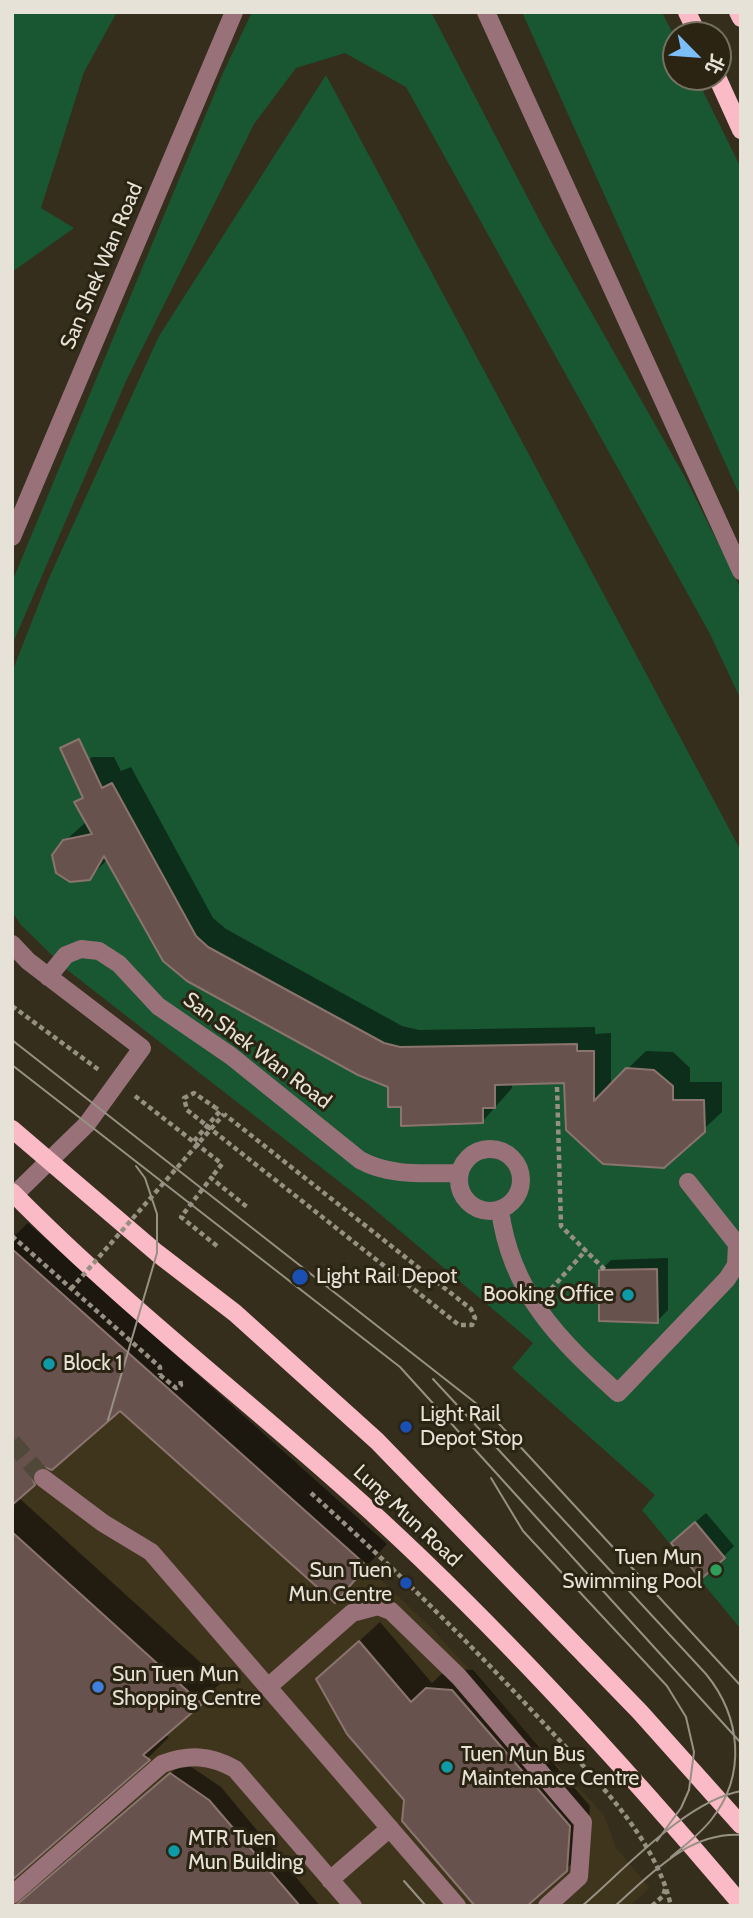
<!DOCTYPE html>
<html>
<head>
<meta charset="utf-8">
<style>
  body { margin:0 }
  #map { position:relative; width:753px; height:1918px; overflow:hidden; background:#352e1d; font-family:Cabin,"Noto Sans TC",sans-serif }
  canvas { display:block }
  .frame { position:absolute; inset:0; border:14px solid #e6e2d7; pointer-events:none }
  .north { position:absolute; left:662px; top:21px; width:70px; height:70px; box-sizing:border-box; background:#2b2413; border:2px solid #767061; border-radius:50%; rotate:115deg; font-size:19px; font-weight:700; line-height:28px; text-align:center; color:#e6e2d7 }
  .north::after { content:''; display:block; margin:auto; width:24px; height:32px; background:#7bbef8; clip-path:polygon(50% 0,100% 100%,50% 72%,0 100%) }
</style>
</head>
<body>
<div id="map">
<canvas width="753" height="1918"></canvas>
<div class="frame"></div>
<div class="north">北</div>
</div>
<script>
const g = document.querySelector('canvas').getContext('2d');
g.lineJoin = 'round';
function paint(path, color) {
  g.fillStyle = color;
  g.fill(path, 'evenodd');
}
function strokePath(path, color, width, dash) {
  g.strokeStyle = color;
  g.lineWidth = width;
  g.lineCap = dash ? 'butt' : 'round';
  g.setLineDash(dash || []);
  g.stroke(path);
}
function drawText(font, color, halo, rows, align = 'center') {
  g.font = font + ' Cabin,sans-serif';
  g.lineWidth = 6;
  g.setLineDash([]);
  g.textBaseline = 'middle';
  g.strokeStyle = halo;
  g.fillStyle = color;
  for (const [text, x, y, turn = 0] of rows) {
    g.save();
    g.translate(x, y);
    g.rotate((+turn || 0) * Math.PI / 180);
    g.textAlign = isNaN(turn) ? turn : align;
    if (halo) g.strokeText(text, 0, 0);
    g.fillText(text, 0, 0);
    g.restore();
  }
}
const built = new Path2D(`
  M 12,1249 L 367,1566 L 433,1630 L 604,1815 L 616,1848 L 650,1888 L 629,1906 L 12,1906 Z`);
const green = new Path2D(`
  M 12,12 L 117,12 L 84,72 L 41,208 L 74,228 L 12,272 Z
  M 252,12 L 431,12 L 544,229 L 686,479 L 741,589 L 741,700 L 710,634 L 406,87 L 345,53 L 296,68 L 254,124 L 127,379 L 12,645 L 12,582 L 223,73 Z
  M 522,12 L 662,12 L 676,40 L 676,77 L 696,77 L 741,168 L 741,498 Z
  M 326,75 L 741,851 L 741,1629 L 642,1510 L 655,1495 L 512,1368 L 533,1343 L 368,1204 L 66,969 L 21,925 L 12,912 L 12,672 L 49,578 L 159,336 Z`);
const shadow = new Path2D(`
  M 92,757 L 114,757 L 121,771 L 131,767 L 213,918 L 226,929 L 402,1026 L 419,1030 L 595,1027 L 595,1034 L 611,1033 L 611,1085 L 646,1051 L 673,1052 L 690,1068 L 690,1082 L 722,1082 L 722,1112 L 663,1167 L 566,1081 L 512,1082 L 512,1088 L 482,1122 L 402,1105 L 389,1086 L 188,979 L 108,859 L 89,878 L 65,841 L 87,821 L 77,802 L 84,795 L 74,775 Z
  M 28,1223 L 387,1544 L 335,1601 L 120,1409 L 50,1468 L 18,1497 L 222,1682 L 164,1734 L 169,1737 L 148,1758 L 91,1809 L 12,1864 L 12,1238 Z
  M 668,1258 L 668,1310 L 657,1321 L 600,1271 L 611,1260 Z
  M 706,1513 L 734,1546 L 723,1557 L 684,1532 Z
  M 380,1622 L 432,1683 L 448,1668 L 473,1670 L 590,1806 L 587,1849 L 566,1869 L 405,1800 L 318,1679 Z
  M 184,1762 L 221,1787 L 320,1906 L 33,1906 L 121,1816 Z`);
const building = new Path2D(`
  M 79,739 L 102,788 L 112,783 L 196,936 L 208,947 L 384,1043 L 400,1047 L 577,1044 L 577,1051 L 594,1051 L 594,1101 L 626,1068 L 654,1070 L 673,1086 L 673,1100 L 704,1100 L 705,1132 L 664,1168 L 603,1164 L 566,1130 L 564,1083 L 495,1085 L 495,1108 L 483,1108 L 483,1123 L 401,1126 L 401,1107 L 388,1107 L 388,1087 L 358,1075 L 187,981 L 163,961 L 104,856 L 90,880 L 70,882 L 56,873 L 52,855 L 63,840 L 92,834 L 74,802 L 83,798 L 60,748 Z
  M 12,1249 L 367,1566 L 335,1603 L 120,1411 L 52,1470 L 44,1467 L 34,1471 L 32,1477 L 35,1485 L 12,1505 Z
  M 657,1269 L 658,1323 L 599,1321 L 599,1270 Z
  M 695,1522 L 725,1558 L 701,1579 L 671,1543 Z
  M 12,1532 L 202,1704 L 143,1755 L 150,1760 L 12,1880 Z
  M 359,1641 L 411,1702 L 426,1688 L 452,1690 L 570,1826 L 567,1871 L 527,1906 L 475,1906 L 402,1821 L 404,1800 L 347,1734 L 316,1679 Z
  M 170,1773 L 209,1800 L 300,1906 L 15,1906 Z`);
const minorTunnel = new Path2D(`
  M 12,1442 L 43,1478`);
const path = new Path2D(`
  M 12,1006 L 99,1070
  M 557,1087 L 561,1226 L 605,1270
  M 135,1096 L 222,1164 L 211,1178
  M 207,1126 L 459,1325 L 472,1325 L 475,1318 L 471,1309 L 224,1114
  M 194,1141 L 220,1111 L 216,1108
  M 217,1246 L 181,1217 L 211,1178 L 247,1207
  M 551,1289 L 586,1250
  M 160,1375 L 176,1388 L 181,1385 L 180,1379
  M 311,1493 C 394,1568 473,1646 549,1729 C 596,1780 655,1837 671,1906
  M 652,1906 L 663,1896 L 666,1886`);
const minor = new Path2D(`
  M 486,12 L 741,571
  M 12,537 L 234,12
  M 12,944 L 28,961 L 142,1048 L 87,1124 L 12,1197
  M 48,977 L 66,955 L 81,949 L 99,951 L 119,964 L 158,1006 L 231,1056 L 360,1160 C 391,1177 425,1173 460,1173
  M459 1180a31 31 0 1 1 62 0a31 31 0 1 1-62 0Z
  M 500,1210 C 511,1293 559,1340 618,1393 L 727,1279 L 736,1265 L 737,1244 L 688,1182
  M 43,1478 L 103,1523 L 151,1552 L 457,1906
  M 268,1687 L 352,1613 L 378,1606 L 391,1611 L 459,1677 L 583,1822 L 579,1877 L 547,1906
  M 330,1880 L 390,1828
  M 12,1895 L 162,1764 C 189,1754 210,1755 235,1769 L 353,1906`);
const major = new Path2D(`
  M 687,12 L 698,35
  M 738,12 L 741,18
  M 717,77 L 741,130
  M 12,1129 L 157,1253 L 235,1313 L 377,1441 L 640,1712 L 741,1825
  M 12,1192 C 127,1309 258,1408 379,1519 C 508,1638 628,1770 741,1904`);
const tram = new Path2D(`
  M 12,1040 L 491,1415 L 741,1686
  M 12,1065 L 400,1367 L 741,1743
  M 433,1379 L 706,1674 C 741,1717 747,1775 711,1820 C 700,1834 685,1845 671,1857
  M 108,1420 L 157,1253 L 157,1214 L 145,1178 L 136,1166
  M 491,1478 L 523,1531 L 667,1686 L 686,1717 L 694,1752 L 689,1790 L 681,1808 L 657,1841
  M 404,1881 L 426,1906
  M 582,1906 C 625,1869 686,1801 741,1791
  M 615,1906 C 651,1874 688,1832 741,1835`);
const pathBridge = new Path2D(`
  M 211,1129 L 187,1110 L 184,1098 L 194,1093 L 216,1108
  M 12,1236 L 160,1367 L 160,1375
  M 71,1289 L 224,1114`);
const markers = [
  [300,1277,9,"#1a4fb4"],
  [628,1295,7,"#0f9aa8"],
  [49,1364,7,"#0f9aa8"],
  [406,1427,7,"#1a4fb4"],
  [716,1570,7,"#2e9e5b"],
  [406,1583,7,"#1a4fb4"],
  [98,1687,7,"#3f7fe0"],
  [447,1767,7,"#0f9aa8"],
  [174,1851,7,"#0f9aa8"]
];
const streetNames = [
  ["San Shek Wan Road",102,266,-67],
  ["San Shek Wan Road",257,1051,37],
  ["Lung Mun Road",407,1516,43]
];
const poiNames = [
  ["Light Rail Depot",316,1277],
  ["Booking Office",614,1295,"right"],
  ["Block 1",63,1364],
  ["Light Rail",420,1415],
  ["Depot Stop",420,1439],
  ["Tuen Mun",702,1558,"right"],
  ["Swimming Pool",702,1582,"right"],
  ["Sun Tuen",392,1571,"right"],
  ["Mun Centre",392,1595,"right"],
  ["Sun Tuen Mun",112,1675],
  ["Shopping Centre",112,1699],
  ["Tuen Mun Bus",461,1755],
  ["Maintenance Centre",461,1779],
  ["MTR Tuen",188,1839],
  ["Mun Building",188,1863]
];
paint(built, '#3f351d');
paint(green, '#195632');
paint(shadow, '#0007');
paint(building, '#68524d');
strokePath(building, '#8b746e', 2);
strokePath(minorTunnel, '#504939', 18, [18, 9]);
strokePath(path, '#969083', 4.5, [5, 3.5]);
strokePath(minor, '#997279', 18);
strokePath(major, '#fabac6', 18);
strokePath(tram, '#979184', 2);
strokePath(pathBridge, '#969083', 4.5, [5, 3.5]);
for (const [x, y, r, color] of markers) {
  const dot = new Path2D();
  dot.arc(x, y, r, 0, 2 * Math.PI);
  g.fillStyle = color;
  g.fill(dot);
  strokePath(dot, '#2b2413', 2.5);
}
drawText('21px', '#e6e2d7', '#2b2413', streetNames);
drawText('21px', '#e6e2d7', '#2b2413', poiNames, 'left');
</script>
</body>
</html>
